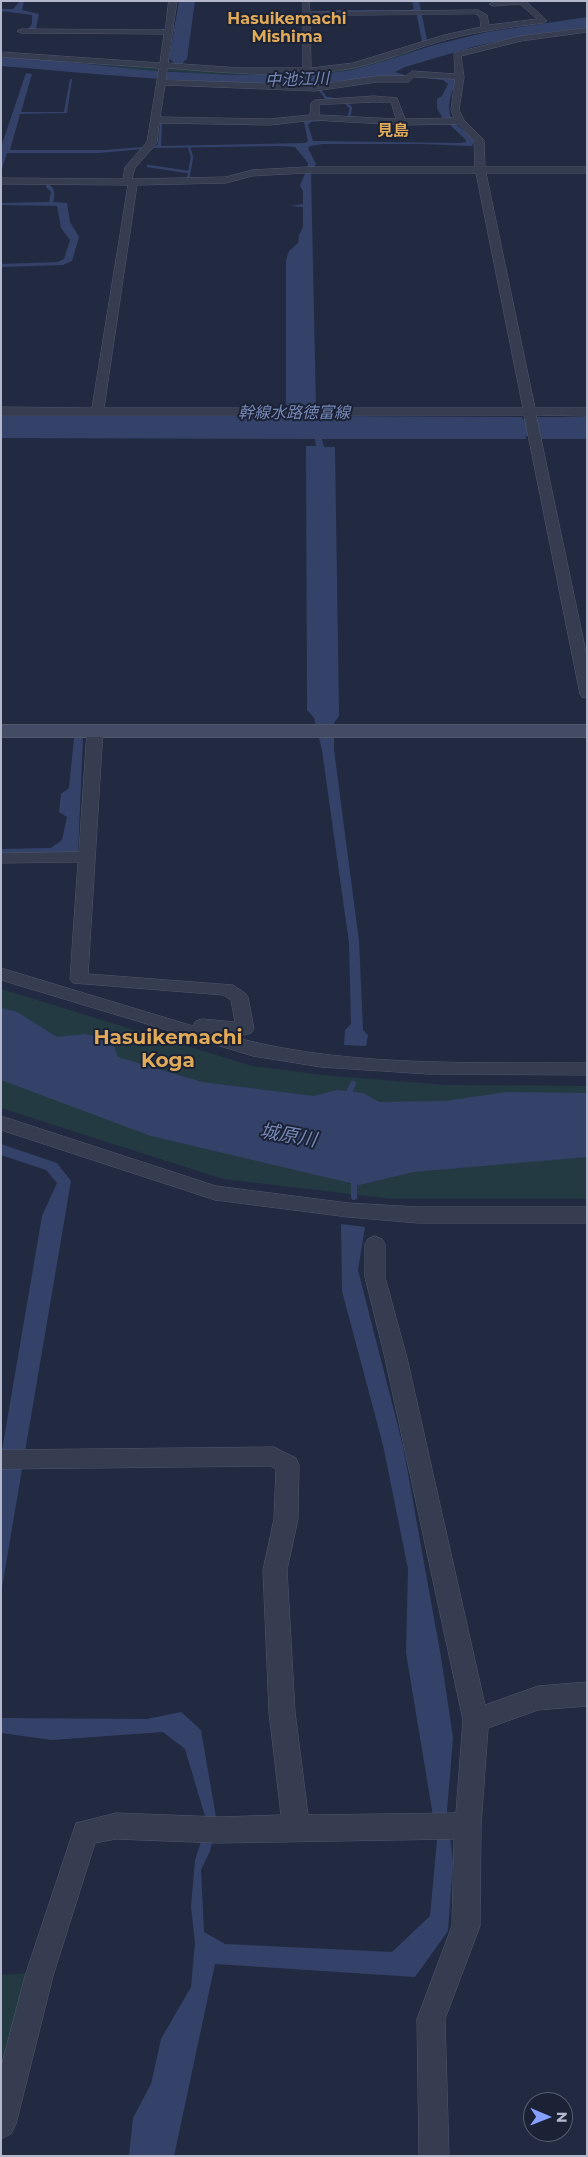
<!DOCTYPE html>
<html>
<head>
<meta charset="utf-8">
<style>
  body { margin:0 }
  #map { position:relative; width:588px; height:2157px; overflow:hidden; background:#222a42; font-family:Montserrat,sans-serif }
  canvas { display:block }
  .frame { position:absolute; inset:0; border:2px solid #b3b8cc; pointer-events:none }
  .north { position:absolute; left:523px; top:2092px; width:50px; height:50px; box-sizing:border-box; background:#1b2236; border:1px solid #585e72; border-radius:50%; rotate:91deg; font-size:14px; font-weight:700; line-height:20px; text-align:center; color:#b3b8cc }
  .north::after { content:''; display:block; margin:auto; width:18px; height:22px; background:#85a0ff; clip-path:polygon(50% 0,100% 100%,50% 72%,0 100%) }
</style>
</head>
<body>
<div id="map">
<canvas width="588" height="2157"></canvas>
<div class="frame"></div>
<div class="north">N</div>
</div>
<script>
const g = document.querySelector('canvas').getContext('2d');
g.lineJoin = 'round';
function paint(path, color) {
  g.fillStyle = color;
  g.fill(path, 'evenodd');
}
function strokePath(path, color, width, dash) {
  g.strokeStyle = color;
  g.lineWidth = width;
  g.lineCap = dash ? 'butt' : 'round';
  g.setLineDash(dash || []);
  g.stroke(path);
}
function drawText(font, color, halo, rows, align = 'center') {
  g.font = font + ' Montserrat,"Noto Sans JP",sans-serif';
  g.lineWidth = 4;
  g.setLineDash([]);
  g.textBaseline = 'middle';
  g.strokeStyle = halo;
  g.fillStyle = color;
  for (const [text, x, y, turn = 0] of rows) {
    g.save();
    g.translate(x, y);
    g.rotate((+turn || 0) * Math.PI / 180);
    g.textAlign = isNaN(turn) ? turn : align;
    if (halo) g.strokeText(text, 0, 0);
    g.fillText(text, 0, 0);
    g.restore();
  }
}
const green = new Path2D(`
  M 434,45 C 398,57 362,71 323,74 C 280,77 235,75 192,73 C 179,73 167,70 154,71 L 40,59 L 1,57 L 1,55 L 242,73 L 361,65 Z
  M 1,989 L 252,1066 L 332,1076 L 447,1085 L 587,1086 L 587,1100 L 319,1110 L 197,1092 L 1,1020 Z
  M 1,1073 L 587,1143 L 587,1199 L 393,1199 L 223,1179 L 1,1108 Z
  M 31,1973 L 1,2084 L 1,1975 Z`);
const water = new Path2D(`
  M 20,1 L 24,1 L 22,10 L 39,14 L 36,29 L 163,29 L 32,30 L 28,29 L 32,24 L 32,15 L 1,11 L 1,9 L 13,9 Z
  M 179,1 L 195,1 L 187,59 L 184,61 L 182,65 L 172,64 L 173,61 L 169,59 Z
  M 412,1 L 419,1 L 427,40 L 422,42 L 416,11 L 315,12 L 335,10 L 410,10 L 414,9 Z
  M 587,17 L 587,28 L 527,35 L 476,46 L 405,67 L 395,72 L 405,75 L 403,77 C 366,76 331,84 294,84 C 196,84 98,74 1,66 L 1,57 L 40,59 L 154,71 L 234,75 L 323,74 L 352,70 L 385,61 L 434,45 L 487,32 Z
  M 26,73 L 32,74 L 21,112 L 64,112 L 70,79 L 72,79 L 67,113 L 20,114 L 10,150 L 104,150 L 156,146 L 158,144 L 160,123 L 162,123 L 161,146 L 305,143 L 308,141 L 304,122 L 301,121 L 330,120 L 311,122 L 308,125 L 313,141 L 460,143 L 466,142 L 465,139 L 449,124 L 451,122 L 444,121 L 437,108 L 437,99 L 442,96 L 448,84 L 443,80 L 416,77 L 454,79 L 456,80 C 452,93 444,110 454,122 C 460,129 469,133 474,141 L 472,146 L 421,144 L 323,144 L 310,146 L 308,148 L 316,164 L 311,172 L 316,408 L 304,408 L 304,416 L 522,417 L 523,419 L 536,419 L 537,417 L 587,417 L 587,439 L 541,439 L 539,436 L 526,436 L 526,439 L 322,439 L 324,447 L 335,447 L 339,716 L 334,723 L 334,750 L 359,941 L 363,1030 L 368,1035 L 366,1046 L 344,1045 L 345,1030 L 351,1024 L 349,943 L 322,750 L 314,718 L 307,710 L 306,446 L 316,446 L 315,439 L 1,438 L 1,416 L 297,416 L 297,408 L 286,408 L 286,260 L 289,251 L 298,243 L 299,235 L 303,227 L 303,207 L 290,206 L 303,204 L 303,191 L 300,186 C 302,178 308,171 308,163 L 295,147 L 278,146 L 155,148 L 99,153 L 7,153 L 1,172 L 1,147 Z
  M 47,184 C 56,187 55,195 53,202 L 67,203 L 70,222 L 79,237 L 72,261 L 63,265 L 1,267 L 1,264 L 58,262 L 64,259 L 70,240 L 61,228 L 57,206 L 1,205 L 1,203 L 49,202 L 51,192 L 46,187 Z
  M 74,738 L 83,738 L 78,853 L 1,854 L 1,849 L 51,848 L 62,840 L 67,817 L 59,812 L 61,794 L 69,788 Z
  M 1,1008 L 17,1012 L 57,1037 L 85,1034 L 112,1041 L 118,1057 L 202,1082 L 314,1096 L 337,1090 L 363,1093 L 379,1102 L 445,1101 L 507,1092 L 587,1093 L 587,1157 L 413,1172 L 359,1185 L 151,1136 L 1,1080 Z
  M 1,1144 L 57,1163 L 71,1181 L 1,1593 L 1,1456 L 42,1216 L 57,1183 L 46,1170 L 1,1155 Z
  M 341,1224 L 365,1227 L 358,1270 L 403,1446 L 441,1657 L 453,1738 L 447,1810 L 453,1862 L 448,1931 L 415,1977 L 215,1964 L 174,2156 L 129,2156 L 133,2118 L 151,2084 L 161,2039 L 191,1987 L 195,1942 L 191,1907 L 195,1860 L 207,1823 L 185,1749 L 163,1732 L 52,1740 L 1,1733 L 1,1718 L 147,1719 L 181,1712 L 201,1730 L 217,1823 L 210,1851 L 201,1870 L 204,1932 L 225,1944 L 392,1952 L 430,1916 L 437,1840 L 406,1653 L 408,1569 L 383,1445 L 342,1291 Z`);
const streamFar1 = new Path2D(`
  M 163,30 L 174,30
  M 320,90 L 326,98 L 339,100
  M 345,102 L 351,108 L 349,116
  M 148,166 L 188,172
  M 188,180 L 192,157 L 189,147`);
const stream = new Path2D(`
  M 347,1096 L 353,1084
  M 354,1177 L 354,1197`);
const street = new Path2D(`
  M 169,1 L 177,1 L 168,63 L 240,68 L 303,68 L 303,1 L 309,1 L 310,12 L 478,10 L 487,15 L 489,25 L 537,19 L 520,4 L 493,6 L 489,4 L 493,2 L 526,1 L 547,21 L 543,23 C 511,27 480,31 449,39 C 417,47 386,61 354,68 C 292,79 229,73 167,68 L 166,80 L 315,85 L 377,76 L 406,76 L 412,71 L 455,74 L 454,53 L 521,36 L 587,28 L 587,32 L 521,41 L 461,56 L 464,77 L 459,110 L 464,120 L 484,140 L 485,167 L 587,167 L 587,173 L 486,173 L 535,408 L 587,408 L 587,416 L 536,415 L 587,657 L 587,698 L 582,697 L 580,694 L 524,415 L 1,415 L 1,407 L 92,408 L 128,185 L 1,184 L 1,178 L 123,179 L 125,167 L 147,142 L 159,68 L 1,57 L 1,52 L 160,63 L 164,34 L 21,33 L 17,31 L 21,29 L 165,30 ZM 476,14 L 480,18 L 481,27 L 444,35 L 353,63 L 311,68 L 310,16 ZM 414,77 L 455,79 L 451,110 L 454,118 L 405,119 L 397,98 L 374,96 L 315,100 L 311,103 L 310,115 L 270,119 L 160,117 L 165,85 L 315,91 L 377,82 L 408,82 ZM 374,102 L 391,102 L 396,119 L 319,115 L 319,105 ZM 314,120 L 402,125 L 458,124 L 474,141 L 475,167 L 306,167 L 252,170 L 226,177 L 132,179 L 135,168 L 157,143 L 159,123 L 270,125 ZM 306,173 L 476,173 L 523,408 L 104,408 L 137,185 L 226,183 L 252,176 Z
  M 95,725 L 100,727 L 103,730 L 88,974 L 233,985 L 245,993 L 248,997 L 254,1029 L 251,1033 L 245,1035 L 216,1032 C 335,1068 463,1062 587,1063 L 587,1075 L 428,1074 L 321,1067 L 253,1056 L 1,980 L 1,968 L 193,1026 L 196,1021 L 202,1019 L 235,1022 L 231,1000 L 223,995 L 73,983 L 70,979 L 78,862 L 1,863 L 1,853 L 79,852 L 87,730 L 90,727 Z
  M 1,1116 L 216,1186 L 348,1203 L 418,1207 L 587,1207 L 587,1223 L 418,1223 L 348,1217 L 215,1200 L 1,1130 Z
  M 375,1236 L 382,1239 L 385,1244 L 385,1277 L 407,1358 L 485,1705 L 538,1686 L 587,1682 L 587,1706 L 538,1710 L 488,1728 L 481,1826 L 480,1926 L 445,2019 L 449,2156 L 419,2156 L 417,2019 L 452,1926 L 454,1839 L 219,1843 L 116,1839 L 95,1843 L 53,1976 L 16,2124 L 11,2134 L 1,2139 L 1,2067 L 25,1976 L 76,1823 L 116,1813 L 219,1817 L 281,1815 L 269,1712 L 263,1570 L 274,1519 L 276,1469 L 270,1466 L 1,1469 L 1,1450 L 274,1447 L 296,1458 L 299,1465 L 298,1519 L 287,1570 L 295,1712 L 308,1815 L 456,1813 L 463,1720 L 385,1358 L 365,1277 L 365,1244 L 368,1239 Z`);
const secondary = new Path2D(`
  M 1,725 L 587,725 L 587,737 L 1,737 Z`);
const farQuarternames = [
  ["Hasuikemachi",287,19],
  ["Mishima",287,37]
];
const farWaternames = [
  ["中池江川",297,80,-2],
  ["幹線水路徳富線",294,413]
];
const farNeighbourhoodnames = [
  ["見島",393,131]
];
const waterNames = [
  ["城原川",288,1136,10]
];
const quarterNames = [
  ["Hasuikemachi",168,1038],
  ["Koga",168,1061]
];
paint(green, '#243a43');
paint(water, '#34426a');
strokePath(streamFar1, '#34426a', 2.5);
strokePath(stream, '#34426a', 6);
strokePath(street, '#51586c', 1);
strokePath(secondary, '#51586c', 2);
paint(street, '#373d51');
paint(secondary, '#444b65');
drawText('bold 16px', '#e1aa59', '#1b2236', farQuarternames);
drawText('italic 16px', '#7788b6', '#1b2236', farWaternames);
drawText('bold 16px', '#e1aa59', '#1b2236', farNeighbourhoodnames);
drawText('italic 19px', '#7788b6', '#1b2236', waterNames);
drawText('bold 20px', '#e1aa59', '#1b2236', quarterNames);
</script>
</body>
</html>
